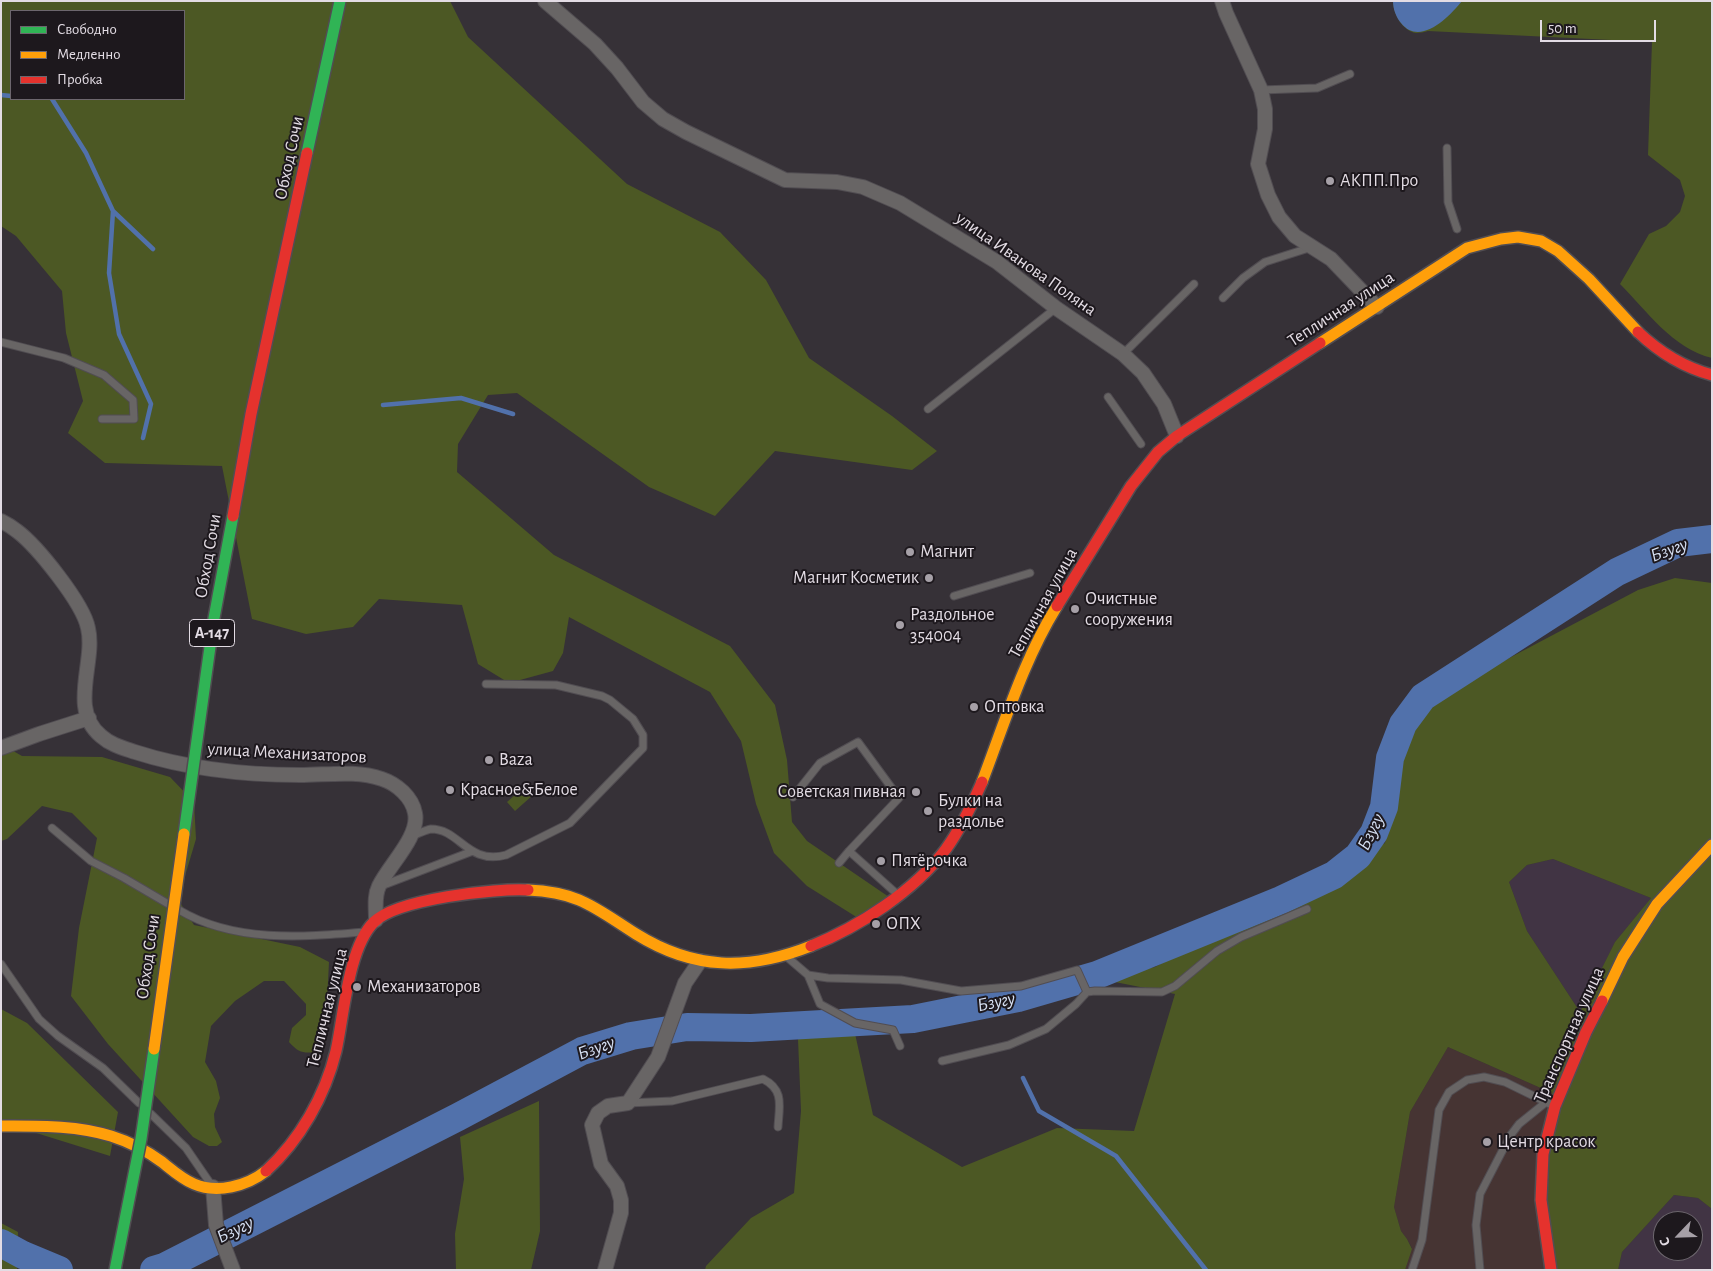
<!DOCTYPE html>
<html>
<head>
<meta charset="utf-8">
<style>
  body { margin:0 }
  #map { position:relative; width:1713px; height:1271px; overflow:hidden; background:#363137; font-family:"Alegreya Sans",sans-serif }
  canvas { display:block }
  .frame { position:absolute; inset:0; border:2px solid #e3dce4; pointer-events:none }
  .legend { position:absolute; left:10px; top:10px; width:175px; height:90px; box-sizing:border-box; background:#1d181d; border:1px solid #6c666d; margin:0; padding:6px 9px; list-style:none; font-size:15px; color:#e3dce4 }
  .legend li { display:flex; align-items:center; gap:10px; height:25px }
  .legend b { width:25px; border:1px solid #6c666d }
  .north { position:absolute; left:1653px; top:1211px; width:50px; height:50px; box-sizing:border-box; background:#1d181d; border:1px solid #6c666d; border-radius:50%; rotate:246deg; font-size:14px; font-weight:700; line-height:20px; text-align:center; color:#e3dce4 }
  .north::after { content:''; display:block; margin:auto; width:18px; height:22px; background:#a6a0a7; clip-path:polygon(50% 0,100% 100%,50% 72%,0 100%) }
  .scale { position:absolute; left:1540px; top:20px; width:116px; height:22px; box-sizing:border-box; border:2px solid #e3dce4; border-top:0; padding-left:6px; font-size:15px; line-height:18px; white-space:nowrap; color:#e3dce4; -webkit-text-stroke:4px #1d181d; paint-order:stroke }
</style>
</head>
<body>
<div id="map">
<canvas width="1713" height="1271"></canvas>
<div class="frame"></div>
<ul class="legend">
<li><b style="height:6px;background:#30b455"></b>Свободно</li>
<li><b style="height:6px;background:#ff9f0a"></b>Медленно</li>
<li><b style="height:6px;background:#e5322d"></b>Пробка</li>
</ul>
<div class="north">С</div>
<div class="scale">50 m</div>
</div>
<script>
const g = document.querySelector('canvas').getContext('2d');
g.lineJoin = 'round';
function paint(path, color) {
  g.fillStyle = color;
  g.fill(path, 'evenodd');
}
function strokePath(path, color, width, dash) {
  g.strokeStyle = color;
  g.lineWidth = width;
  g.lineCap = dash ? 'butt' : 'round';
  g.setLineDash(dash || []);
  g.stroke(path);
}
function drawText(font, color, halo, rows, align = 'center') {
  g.font = font + ' "Alegreya Sans",sans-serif';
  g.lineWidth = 4;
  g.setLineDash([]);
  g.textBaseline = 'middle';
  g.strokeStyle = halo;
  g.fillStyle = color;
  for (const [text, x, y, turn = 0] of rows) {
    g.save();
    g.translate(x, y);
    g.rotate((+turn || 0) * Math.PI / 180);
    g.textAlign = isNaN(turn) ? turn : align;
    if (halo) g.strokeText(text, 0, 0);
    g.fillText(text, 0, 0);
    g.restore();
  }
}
const commercial = new Path2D(`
  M 1448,1047 L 1552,1093 L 1544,1270 L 1405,1270 L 1412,1248 L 1407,1239 L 1401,1231 L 1394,1207 L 1410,1112 Z`);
const built = new Path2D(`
  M 1553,859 L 1651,898 L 1615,942 L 1580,1012 L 1527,931 L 1509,882 L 1527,865 Z
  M 1674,1195 L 1698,1198 L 1712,1209 L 1712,1270 L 1618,1270 L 1622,1252 ZM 1663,1221 L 1693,1221 L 1693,1251 L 1663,1251 Z`);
const green = new Path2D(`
  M 1,1 L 450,1 L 468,37 L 627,184 L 720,232 L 766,280 L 809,358 L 892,416 L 937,451 L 912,470 L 775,451 L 715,516 L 649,487 L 517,393 L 488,395 L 458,444 L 457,472 L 554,555 L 730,646 L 775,705 L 787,760 L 792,822 L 807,841 L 889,897 L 858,918 L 807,886 L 774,853 L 756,804 L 741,741 L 710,692 L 569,617 L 563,653 L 553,671 L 509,683 L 478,664 L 462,605 L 379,599 L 353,627 L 306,634 L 252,619 L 222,466 L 105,463 L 68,433 L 83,401 L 66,333 L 62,291 L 16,236 L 1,226 ZM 11,11 L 184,11 L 184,99 L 11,99 Z
  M 1393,1 L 1712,1 L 1712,358 C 1673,349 1646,310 1620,284 L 1649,234 L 1666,226 L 1680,212 L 1685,196 L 1680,180 L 1648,155 L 1652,42 L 1428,31 C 1425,32 1419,33 1416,33 C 1402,31 1393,13 1393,1 Z
  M 1675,578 L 1712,583 L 1712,1209 L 1698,1198 L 1674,1195 L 1622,1252 L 1618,1270 L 1544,1270 L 1552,1093 L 1448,1047 L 1410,1112 L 1394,1207 L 1401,1231 L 1407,1239 L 1412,1249 L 1405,1270 L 705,1270 L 706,1266 L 751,1218 L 794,1193 L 801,1111 L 797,1015 L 852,1020 L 873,1115 L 962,1167 L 1057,1128 L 1134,1131 L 1175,994 L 1100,979 L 1155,967 L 1385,843 L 1409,711 L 1638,590 ZM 1553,859 L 1651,898 L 1615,942 L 1580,1012 L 1527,931 L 1509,882 L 1527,865 Z
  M 1,744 L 22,756 L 102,757 L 170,777 L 194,802 L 196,839 L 185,876 L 181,904 L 194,925 L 300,947 L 329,962 L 325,1043 L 319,1052 C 303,1053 300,1054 289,1042 L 292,1028 L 306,1015 L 306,1004 L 284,981 L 264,981 L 235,1001 L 211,1026 L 205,1062 L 216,1081 L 220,1098 L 214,1114 L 215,1127 L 222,1142 L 217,1146 L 209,1146 L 193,1137 L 108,1044 L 71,996 L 79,928 L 97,838 L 72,813 L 42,806 L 7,839 L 1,841 Z
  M 525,786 L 533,795 L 515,811 L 507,802 Z
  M 1,1009 L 27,1023 L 118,1112 L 110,1156 L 1,1122 Z
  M 539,1101 L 540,1231 L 531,1270 L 456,1270 L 455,1234 L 464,1179 L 460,1137 Z
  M 1,1223 L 18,1232 L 17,1270 L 1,1270 Z`);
const water = new Path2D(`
  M 1393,1 L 1462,1 C 1449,17 1420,47 1401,23 C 1396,17 1393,9 1393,1 Z`);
const stream = new Path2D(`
  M 1,95 L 11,96
  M 52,99 L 86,153 L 113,211 L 153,249
  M 113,211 L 109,273 L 119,334 L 151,404 L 143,438
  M 383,405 L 461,398 L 513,414
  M 1023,1078 L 1039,1111 L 1116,1156 L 1206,1270`);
const river = new Path2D(`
  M 1,1243 L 23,1255 L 59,1270
  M 154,1270 L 164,1267 L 458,1117 L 582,1051 L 631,1036 L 687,1027 L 751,1028 L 913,1019 L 1018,998 L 1097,975 L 1281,900 L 1334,875 L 1358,856 L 1374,833 L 1384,807 L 1390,758 L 1403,724 L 1423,697 L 1617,572 L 1678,543 L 1712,539`);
const lane = new Path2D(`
  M 1261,90 L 1317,88 L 1350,74
  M 1447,148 L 1448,202 L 1457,229
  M 1223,298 L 1243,278 L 1265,262 L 1312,247
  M 1,342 L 64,358 L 104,375 L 133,400 L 134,419 L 102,419
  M 1123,354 L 1194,284
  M 1108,397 L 1141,444
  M 928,409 L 1056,308
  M 954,596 L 1030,573
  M 793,797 L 820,763 L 858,742 L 899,798 L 849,851 L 839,863
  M 52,828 L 91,861 L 124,878 L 170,905
  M 412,836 C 418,834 425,830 431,829 C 460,829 467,865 506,855 L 570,823 L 643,748 L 643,735 L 633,719 L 610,700 L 602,696 L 556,685 L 486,684
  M 849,851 L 897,894
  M 381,886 L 473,851
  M 179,910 C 234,943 303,937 364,932
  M 787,957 L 808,975 L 828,978 L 901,980 L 961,991 L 1021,986 L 1077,970 L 1087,992
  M 1,964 L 39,1019 L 58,1036 L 103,1068 L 139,1103
  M 808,975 L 820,1004 L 855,1023 L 893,1030 L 900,1046
  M 942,1061 L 1009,1045 L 1046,1029 L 1076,1004 L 1087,992 L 1095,991 L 1162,992 L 1175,986 L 1217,951 L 1241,937 L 1307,909
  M 628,1103 L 672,1101 L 763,1079 C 785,1090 779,1107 778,1127
  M 151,1114 L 186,1148 L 210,1183
  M 1412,1270 L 1422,1240 L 1439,1110 L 1449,1092 L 1467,1080 L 1484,1077 L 1505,1082 L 1552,1105
  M 1480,1270 L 1476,1225 L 1480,1194 L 1510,1136 L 1519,1124 L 1545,1103`);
const street = new Path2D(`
  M 545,1 L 595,44 L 617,68 L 643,102 L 663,119 L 686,132 L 785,180 L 837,182 L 863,187 L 900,203 L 997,262 L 1056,308 L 1123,354 L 1143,373 L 1164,404 L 1177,436
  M 1222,1 L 1226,13 L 1261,90 L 1265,109 L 1265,129 L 1258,164 L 1268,195 L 1279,217 L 1295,236 L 1331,259 L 1377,307
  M 1,521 C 7,524 12,527 17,531 C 37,546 83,603 88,628 C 96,662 68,709 101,736 C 111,745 123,748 135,752 C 188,769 244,775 300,775 C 327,775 356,770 382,779 C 397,784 412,797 415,813 C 420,836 389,865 379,886 C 374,896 376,908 376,920
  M 1,748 L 39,734 L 89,718
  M 213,1187 L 216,1225 L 233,1270
  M 605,1270 L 621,1213 L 621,1200 L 617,1186 L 601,1164 L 592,1125 L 598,1113 L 608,1106 L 628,1103 L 658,1057 L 685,983 L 700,961`);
const slow = new Path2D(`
  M 1320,343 L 1467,248 L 1501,239 L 1518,237 L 1541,241 L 1558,251 L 1589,279 L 1638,332
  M 982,782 C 1005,722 1023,661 1057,606
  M 528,890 C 579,892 595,908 636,934 C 694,970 748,971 811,946
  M 1602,1001 L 1623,957 L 1657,904 L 1712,845
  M 1,1126 C 38,1126 76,1125 111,1136 C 130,1142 147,1151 162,1162 C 172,1170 182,1179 194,1184 C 217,1194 247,1186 266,1171`);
const jam = new Path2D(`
  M 1638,332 C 1660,353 1683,367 1712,375
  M 1057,606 L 1131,486 L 1158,452 L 1177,436 L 1320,343
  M 811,946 C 859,927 914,891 946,849 C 961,828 972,805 982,782
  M 266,1171 C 300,1140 325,1096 336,1051 C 344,1015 348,948 374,922 C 397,899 496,888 528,890
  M 1551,1270 L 1541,1200 L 1543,1154 L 1555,1106 L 1586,1032 L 1602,1001`);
const fastBridge = new Path2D(`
  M 307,153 L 340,1
  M 184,834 L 214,618 L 233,516
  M 115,1270 L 141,1139 L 154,1049`);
const slowBridge = new Path2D(`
  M 154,1049 L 184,834`);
const jamBridge = new Path2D(`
  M 233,516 L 251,414 L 307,153`);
const markers = [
  [1330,181,5,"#a6a0a7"],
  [910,552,5,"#a6a0a7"],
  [929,578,5,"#a6a0a7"],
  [1075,609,5,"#a6a0a7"],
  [900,625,5,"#a6a0a7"],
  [974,707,5,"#a6a0a7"],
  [489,760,5,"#a6a0a7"],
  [450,790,5,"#a6a0a7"],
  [916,792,5,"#a6a0a7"],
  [928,811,5,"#a6a0a7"],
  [881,861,5,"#a6a0a7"],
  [876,924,5,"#a6a0a7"],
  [357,987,5,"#a6a0a7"],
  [1487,1142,5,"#a6a0a7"]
];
const shields = [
  [212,633,45]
];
const shieldNames = [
  ["А-147",212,633]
];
const streetNames = [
  ["Обход Сочи",289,158,-78],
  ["улица Иванова Поляна",1026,264,35],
  ["Тепличная улица",1341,309,-33],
  ["Обход Сочи",208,556,-80],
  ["Тепличная улица",1043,603,-61],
  ["улица Механизаторов",287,753,3],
  ["Обход Сочи",148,957,-82],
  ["Тепличная улица",327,1008,-76],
  ["Транспортная улица",1569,1035,-66]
];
const poiNames = [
  ["АКПП.Про",1340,181],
  ["Магнит",920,552],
  ["Магнит Косметик",919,578,"right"],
  ["Очистные",1085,599],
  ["сооружения",1085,620],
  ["Раздольное",910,615],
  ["354004",910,636],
  ["Оптовка",984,707],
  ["Baza",499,760],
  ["Красное&Белое",460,790],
  ["Советская пивная",906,792,"right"],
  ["Булки на",938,801],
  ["раздолье",938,822],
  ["Пятёрочка",891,861],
  ["ОПХ",886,924],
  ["Механизаторов",367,987],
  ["Центр красок",1497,1142]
];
const waterNames = [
  ["Бзугу",1669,550,-20],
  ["Бзугу",1371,832,-63],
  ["Бзугу",996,1002,-12],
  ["Бзугу",596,1048,-20],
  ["Бзугу",235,1230,-26]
];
paint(commercial, '#463433');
paint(built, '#413444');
paint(green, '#4c5824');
paint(water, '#5171ab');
strokePath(stream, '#5171ab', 4.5);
strokePath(river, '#5171ab', 28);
strokePath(lane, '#514d52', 9);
strokePath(street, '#514d52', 16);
strokePath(slow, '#514d52', 14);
strokePath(jam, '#514d52', 14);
strokePath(lane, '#686565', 7);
strokePath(street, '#686565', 14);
strokePath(slow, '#ff9f0a', 11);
strokePath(jam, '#e5322d', 11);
strokePath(fastBridge, '#514d52', 14, []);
strokePath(slowBridge, '#514d52', 14, []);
strokePath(jamBridge, '#514d52', 14, []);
strokePath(fastBridge, '#30b455', 11);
strokePath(slowBridge, '#ff9f0a', 11);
strokePath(jamBridge, '#e5322d', 11);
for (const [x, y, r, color] of markers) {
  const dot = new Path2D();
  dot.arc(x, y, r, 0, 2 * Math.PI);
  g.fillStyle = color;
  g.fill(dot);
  strokePath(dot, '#1d181d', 2);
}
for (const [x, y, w] of shields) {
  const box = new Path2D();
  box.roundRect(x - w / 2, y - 13.5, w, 27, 4);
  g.fillStyle = '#1d181d';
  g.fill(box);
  strokePath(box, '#e3dce4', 1);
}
drawText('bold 16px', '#e3dce4', null, shieldNames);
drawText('18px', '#e3dce4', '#1d181d', streetNames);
drawText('18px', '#e3dce4', '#1d181d', poiNames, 'left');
drawText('italic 19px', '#d5dff2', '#1d181d', waterNames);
</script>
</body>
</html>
